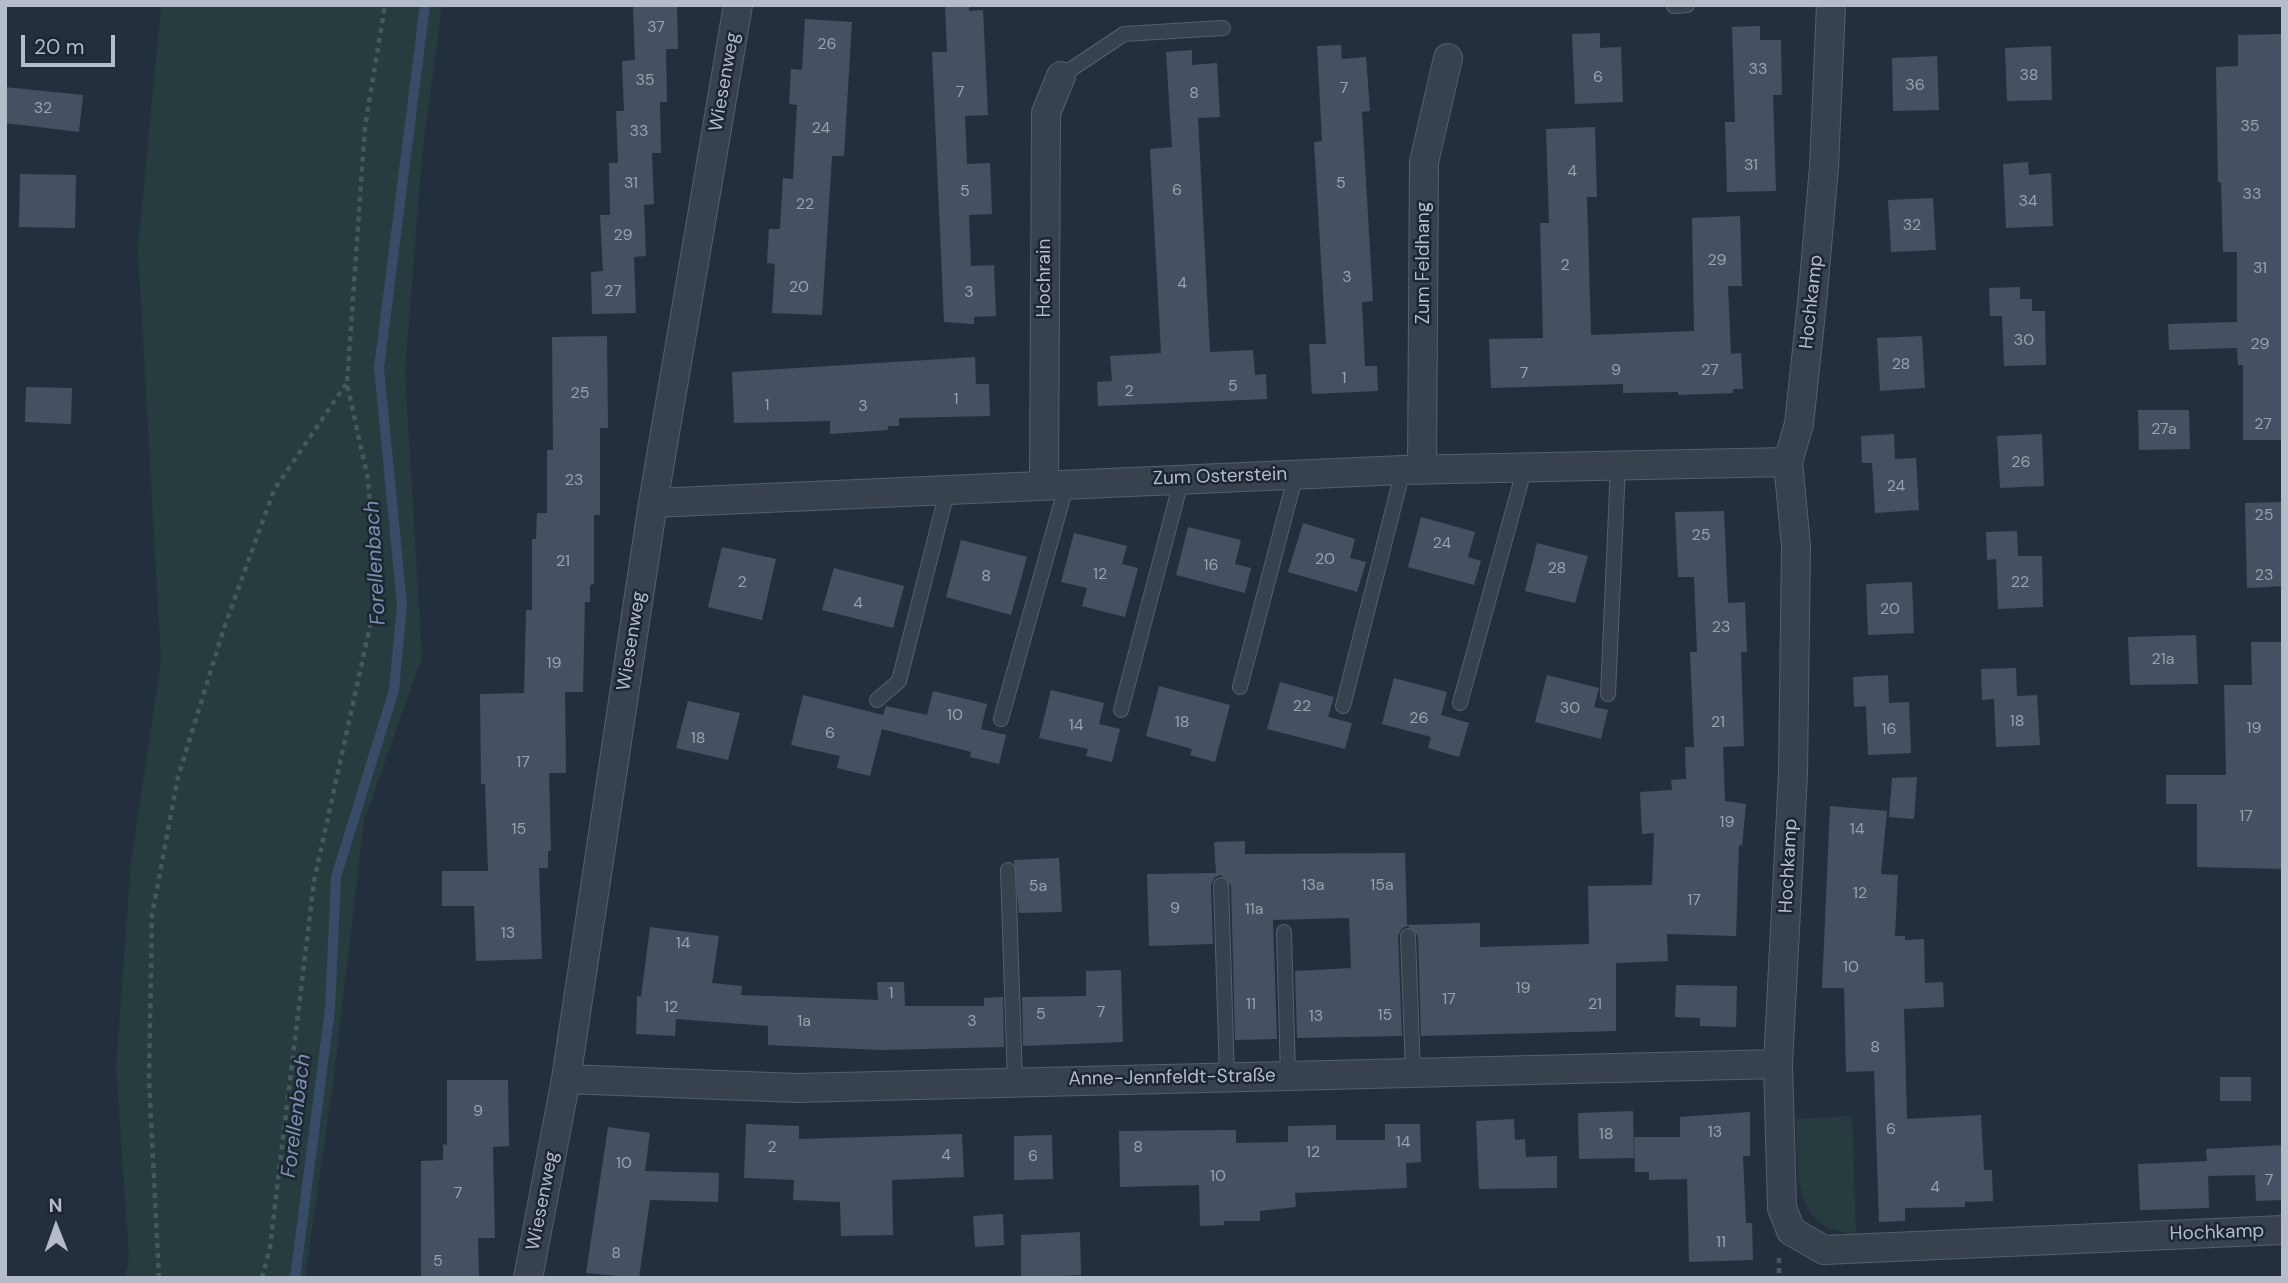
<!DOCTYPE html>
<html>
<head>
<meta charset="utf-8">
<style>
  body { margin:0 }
  #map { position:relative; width:2288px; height:1283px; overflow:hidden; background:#242f3e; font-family:"DM Sans",sans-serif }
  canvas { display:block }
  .frame { position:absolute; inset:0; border:7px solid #b4bcc9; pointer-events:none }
  .north { position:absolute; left:21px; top:1192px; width:70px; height:70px; -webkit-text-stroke:5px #1d2633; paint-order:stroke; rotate:359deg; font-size:19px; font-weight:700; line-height:28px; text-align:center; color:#b4bcc9 }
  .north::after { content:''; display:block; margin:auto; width:24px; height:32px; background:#b4bcc9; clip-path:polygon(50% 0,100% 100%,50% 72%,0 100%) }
  .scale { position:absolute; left:21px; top:35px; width:94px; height:32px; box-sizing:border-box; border:4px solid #b4bcc9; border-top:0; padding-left:9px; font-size:21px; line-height:24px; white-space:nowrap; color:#b4bcc9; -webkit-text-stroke:5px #1d2633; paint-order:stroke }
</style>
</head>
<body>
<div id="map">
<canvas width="2288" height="1283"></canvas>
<div class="frame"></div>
<div class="north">N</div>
<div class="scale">20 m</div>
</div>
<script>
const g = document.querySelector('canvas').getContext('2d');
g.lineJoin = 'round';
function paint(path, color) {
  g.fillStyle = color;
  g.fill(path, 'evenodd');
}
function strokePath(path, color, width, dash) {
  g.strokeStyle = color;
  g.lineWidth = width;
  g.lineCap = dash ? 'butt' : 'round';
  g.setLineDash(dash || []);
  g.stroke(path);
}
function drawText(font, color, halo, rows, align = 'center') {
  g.font = font + ' "DM Sans",sans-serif';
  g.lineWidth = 5;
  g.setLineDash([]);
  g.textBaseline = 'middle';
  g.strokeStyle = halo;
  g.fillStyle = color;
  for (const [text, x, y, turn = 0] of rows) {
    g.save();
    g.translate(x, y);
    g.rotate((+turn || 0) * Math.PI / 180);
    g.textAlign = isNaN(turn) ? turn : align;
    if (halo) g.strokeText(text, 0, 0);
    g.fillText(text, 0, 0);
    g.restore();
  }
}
const green = new Path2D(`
  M 161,5 L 442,5 L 422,156 L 405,372 L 422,657 L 364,821 L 333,1083 L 305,1278 L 125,1278 L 129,1256 L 116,1067 L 131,862 L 161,661 L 138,249 Z
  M 1852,1116 L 1856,1234 C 1848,1233 1837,1232 1829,1228 C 1791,1210 1798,1154 1796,1119 Z`);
const stream = new Path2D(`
  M 295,1278 L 330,1009 L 336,877 L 394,690 L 402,605 L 379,368 L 425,5`);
const building = new Path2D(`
  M 945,5 L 969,5 L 969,11 L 983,10 L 988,115 L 965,116 L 967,164 L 990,163 L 992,214 L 969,215 L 971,266 L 994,265 L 996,316 L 974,317 L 974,324 L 944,322 L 932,52 L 947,52 Z
  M 677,6 L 678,49 L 666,49 L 667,102 L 660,102 L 661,153 L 652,153 L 654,204 L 644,205 L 646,256 L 634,257 L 636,313 L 592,314 L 591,272 L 603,271 L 600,215 L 610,215 L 609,163 L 618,163 L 616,111 L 624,111 L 622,61 L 635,60 L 633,7 Z
  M 805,19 L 852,22 L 844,156 L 832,156 L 822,315 L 772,313 L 775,264 L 767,263 L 769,229 L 780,229 L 783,178 L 793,179 L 797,105 L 789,104 L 791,69 L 802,70 Z
  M 1760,26 L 1760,40 L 1781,40 L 1782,95 L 1773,95 L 1776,191 L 1727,192 L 1725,122 L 1735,122 L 1732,27 Z
  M 1600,33 L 1600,48 L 1621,47 L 1623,102 L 1575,104 L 1572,34 Z
  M 2283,34 L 2283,440 L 2243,440 L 2243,365 L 2238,365 L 2237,348 L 2169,350 L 2168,324 L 2237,322 L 2237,252 L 2223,252 L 2221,182 L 2218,182 L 2216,67 L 2238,66 L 2238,35 Z
  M 1341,45 L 1342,59 L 1366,57 L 1370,111 L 1362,112 L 1373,301 L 1362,302 L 1365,366 L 1377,366 L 1378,391 L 1312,394 L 1309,344 L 1326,344 L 1314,142 L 1322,141 L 1317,46 Z
  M 2051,46 L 2052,100 L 2007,101 L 2005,48 Z
  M 1192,50 L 1192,65 L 1217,63 L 1220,117 L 1198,118 L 1210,352 L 1253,350 L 1255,375 L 1266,374 L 1267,399 L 1098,406 L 1097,382 L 1112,381 L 1110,356 L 1161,353 L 1150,149 L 1172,147 L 1166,52 Z
  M 1937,56 L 1939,110 L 1893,111 L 1892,58 Z
  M 5,87 L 83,95 L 79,132 L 5,123 Z
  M 1595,127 L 1597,197 L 1587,197 L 1591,335 L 1694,331 L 1692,218 L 1740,216 L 1742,286 L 1728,286 L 1731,354 L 1741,353 L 1743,389 L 1733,389 L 1733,393 L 1678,395 L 1678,392 L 1623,393 L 1623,384 L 1491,388 L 1489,339 L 1543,338 L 1540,223 L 1549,223 L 1546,129 Z
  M 2028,162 L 2029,175 L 2051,173 L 2053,226 L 2006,228 L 2003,164 Z
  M 20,174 L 76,175 L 75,228 L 19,227 Z
  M 1933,198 L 1936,250 L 1891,252 L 1888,200 Z
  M 2020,287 L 2020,299 L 2032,299 L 2032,311 L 2045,311 L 2046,365 L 2004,366 L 2002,316 L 1990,316 L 1989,288 Z
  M 607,336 L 608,428 L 600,428 L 600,515 L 594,515 L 594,584 L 590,585 L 590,602 L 585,602 L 583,692 L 565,692 L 566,773 L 549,773 L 551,851 L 548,851 L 548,868 L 539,868 L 542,959 L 476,961 L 474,906 L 442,906 L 442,871 L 488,871 L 485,784 L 481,784 L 480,694 L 524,693 L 526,610 L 532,610 L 532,539 L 536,539 L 537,513 L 547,513 L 547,450 L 553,450 L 552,337 Z
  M 1922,336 L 1925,388 L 1880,391 L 1877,338 Z
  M 975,357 L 976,384 L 989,384 L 990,416 L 899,418 L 899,426 L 888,426 L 888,430 L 830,434 L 830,421 L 734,423 L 732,372 Z
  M 26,387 L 72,388 L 71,424 L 25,422 Z
  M 2138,410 L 2189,410 L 2190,449 L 2139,450 Z
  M 1894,434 L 1895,459 L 1916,458 L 1919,510 L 1875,513 L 1872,463 L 1862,463 L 1861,436 Z
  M 2042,434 L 2044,486 L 2000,488 L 1997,436 Z
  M 2283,502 L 2283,586 L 2247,588 L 2245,503 Z
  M 1724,511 L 1728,603 L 1745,602 L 1747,652 L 1741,652 L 1744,746 L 1723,747 L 1725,801 L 1746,804 L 1742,846 L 1739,845 L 1736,936 L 1667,934 L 1668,961 L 1616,963 L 1616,1031 L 1421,1036 L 1418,936 L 1408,926 L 1402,928 L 1398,936 L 1402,1036 L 1297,1038 L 1295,971 L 1351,968 L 1349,918 L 1273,920 L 1277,1039 L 1235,1040 L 1231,885 L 1221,875 L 1215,877 L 1211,885 L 1213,944 L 1149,946 L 1147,874 L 1216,873 L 1214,842 L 1245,841 L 1245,854 L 1405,853 L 1407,925 L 1480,923 L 1480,947 L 1589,944 L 1588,886 L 1652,885 L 1654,833 L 1642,834 L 1640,792 L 1672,790 L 1671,780 L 1686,779 L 1685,747 L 1694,747 L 1690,652 L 1697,652 L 1694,577 L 1678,577 L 1675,512 Z
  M 1421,517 L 1475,532 L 1468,557 L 1481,561 L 1474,585 L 1408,567 Z
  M 1303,523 L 1355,539 L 1350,558 L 1366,562 L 1357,592 L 1288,572 Z
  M 1188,527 L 1241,540 L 1235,564 L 1251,568 L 1245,593 L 1176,575 Z
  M 2017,531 L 2018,556 L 2042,556 L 2043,607 L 1998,609 L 1996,559 L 1987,560 L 1986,532 Z
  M 1074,533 L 1127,546 L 1122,564 L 1138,568 L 1125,617 L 1082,606 L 1087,588 L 1061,582 Z
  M 961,540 L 1027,557 L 1011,615 L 946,597 Z
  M 1537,543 L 1588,556 L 1575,603 L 1525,591 Z
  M 722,547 L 776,559 L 762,620 L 708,607 Z
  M 834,568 L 904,586 L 893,628 L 822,610 Z
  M 1912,582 L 1914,633 L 1868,635 L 1866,584 Z
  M 2196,635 L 2198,684 L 2130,685 L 2128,637 Z
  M 2251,642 L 2283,642 L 2283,869 L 2197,867 L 2197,804 L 2166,804 L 2166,775 L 2226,775 L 2224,685 L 2252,685 Z
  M 2016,668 L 2017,696 L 2037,695 L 2040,745 L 1996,747 L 1994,699 L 1982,700 L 1981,669 Z
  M 1547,675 L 1599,688 L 1594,707 L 1608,710 L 1601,739 L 1535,722 Z
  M 1888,675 L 1889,703 L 1909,702 L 1911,753 L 1868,755 L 1866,706 L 1854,707 L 1853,677 Z
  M 1394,678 L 1447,692 L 1441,715 L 1469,723 L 1459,757 L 1428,748 L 1431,737 L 1382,724 Z
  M 1280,682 L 1334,697 L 1328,717 L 1352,723 L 1345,749 L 1267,729 Z
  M 1159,686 L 1230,705 L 1215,762 L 1190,755 L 1192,749 L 1146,736 Z
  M 1051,690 L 1104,703 L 1099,724 L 1120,729 L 1112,762 L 1086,756 L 1088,749 L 1039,738 Z
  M 933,691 L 987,704 L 981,729 L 1006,735 L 999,764 L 970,757 L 971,752 L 882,729 L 870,776 L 837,768 L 840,756 L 791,745 L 803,695 L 883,715 L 886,706 L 927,715 Z
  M 688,701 L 740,713 L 728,760 L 676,748 Z
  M 1917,777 L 1914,819 L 1889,817 L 1892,778 Z
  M 1830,806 L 1887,811 L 1881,874 L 1898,875 L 1895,936 L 1905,936 L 1905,940 L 1924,939 L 1925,983 L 1943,982 L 1944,1007 L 1904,1009 L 1907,1119 L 1981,1115 L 1984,1170 L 1992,1170 L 1993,1201 L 1965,1202 L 1965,1207 L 1905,1208 L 1905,1221 L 1879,1222 L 1874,1071 L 1846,1072 L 1844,988 L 1822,988 Z
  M 1059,858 L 1062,912 L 1019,913 L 1014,860 Z
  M 650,927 L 719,936 L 712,983 L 742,986 L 741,995 L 878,1000 L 877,982 L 904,982 L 905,1006 L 984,1006 L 984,998 L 1003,997 L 1004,1047 L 882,1050 L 768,1045 L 768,1026 L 676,1019 L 675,1036 L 636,1034 L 637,996 L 641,997 Z
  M 1121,970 L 1123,1042 L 1023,1046 L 1022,997 L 1086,996 L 1086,971 Z
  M 1676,985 L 1737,986 L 1736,1027 L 1700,1026 L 1700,1018 L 1675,1017 Z
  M 2220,1077 L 2251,1077 L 2251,1101 L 2220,1101 Z
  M 447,1080 L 508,1080 L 509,1146 L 493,1147 L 495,1238 L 478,1238 L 479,1278 L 421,1278 L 421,1161 L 443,1160 L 443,1144 L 447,1145 Z
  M 1633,1111 L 1634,1158 L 1579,1159 L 1578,1113 Z
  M 1750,1112 L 1750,1156 L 1743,1156 L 1746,1223 L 1752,1223 L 1753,1260 L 1689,1262 L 1687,1179 L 1649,1180 L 1649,1172 L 1635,1172 L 1634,1137 L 1680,1137 L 1680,1117 Z
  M 1514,1119 L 1515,1140 L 1525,1139 L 1526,1157 L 1557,1156 L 1557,1188 L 1479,1189 L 1476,1121 Z
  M 746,1124 L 799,1126 L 799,1139 L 962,1134 L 964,1177 L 892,1180 L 893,1235 L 841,1236 L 840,1202 L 793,1200 L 794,1180 L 744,1178 Z
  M 1385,1124 L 1420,1124 L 1421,1162 L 1406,1163 L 1407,1188 L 1295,1193 L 1296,1207 L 1260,1211 L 1260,1221 L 1224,1221 L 1224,1225 L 1200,1226 L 1199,1185 L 1120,1187 L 1119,1131 L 1236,1130 L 1236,1143 L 1288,1142 L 1288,1126 L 1336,1125 L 1336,1140 L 1385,1140 Z
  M 608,1127 L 650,1133 L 645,1171 L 719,1173 L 718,1202 L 650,1200 L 639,1278 L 586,1273 Z
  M 1052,1135 L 1053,1179 L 1014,1180 L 1014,1136 Z
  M 2283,1145 L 2283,1200 L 2256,1201 L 2255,1175 L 2208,1176 L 2209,1208 L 2140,1210 L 2138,1164 L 2207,1161 L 2206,1149 Z
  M 1003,1214 L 1004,1245 L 975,1247 L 973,1216 Z
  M 1080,1232 L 1081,1275 L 1021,1278 L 1021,1235 Z`);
const path = new Path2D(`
  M 1779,1258 L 1779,1278
  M 159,1278 L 149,1079 L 152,915 L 178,777 L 224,628 L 274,490 L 346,384
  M 262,1278 L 270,1247 L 314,881 L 377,594 L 368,479 L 347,384 L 365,127 L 385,5`);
const service = new Path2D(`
  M 1674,6 L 1687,5
  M 1061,76 L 1124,34 L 1223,28
  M 1240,687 L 1296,474
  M 1608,694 L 1618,466
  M 877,700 L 899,681 L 948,488
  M 1460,703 L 1525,467
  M 1343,706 L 1403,470
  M 1121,710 L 1182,478
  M 1001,719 L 1067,483
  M 1008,870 L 1015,1082
  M 1221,885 L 1227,1077
  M 1284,932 L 1288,1076
  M 1408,936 L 1413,1073`);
const minor = new Path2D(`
  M 1831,5 L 1824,167 L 1812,303 L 1799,424 L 1788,462 L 1796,546 L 1793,774 L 1778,1064 L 1782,1208 L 1791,1231 L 1824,1250 L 2283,1230
  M 1422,470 L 1424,162 L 1448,58
  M 1044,484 L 1046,113 L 1061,76
  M 653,503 L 1403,470 L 1788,462
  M 566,1079 L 797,1088 L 1778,1064
  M 528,1278 L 566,1079 L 653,503 L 738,5`);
const numberNames = [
  ["37",656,28],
  ["26",827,45],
  ["33",1758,70],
  ["38",2029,76],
  ["6",1598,78],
  ["35",645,81],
  ["36",1915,86],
  ["7",1344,89],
  ["7",960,93],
  ["8",1194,94],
  ["32",43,109],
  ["35",2250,127],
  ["24",821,129],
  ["33",639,132],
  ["31",1751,166],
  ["4",1572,172],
  ["31",631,184],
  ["5",1341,184],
  ["6",1177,191],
  ["5",965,192],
  ["33",2252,195],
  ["34",2028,202],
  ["22",805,205],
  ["32",1912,226],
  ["29",623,236],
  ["29",1717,261],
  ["2",1565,266],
  ["31",2260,269],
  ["3",1347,278],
  ["4",1182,284],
  ["20",799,288],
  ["27",613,292],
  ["3",969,293],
  ["30",2024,341],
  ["29",2260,345],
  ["28",1901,365],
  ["9",1616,371],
  ["27",1710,371],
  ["7",1524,374],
  ["1",1344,379],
  ["5",1233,387],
  ["2",1129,392],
  ["25",580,394],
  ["1",956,400],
  ["1",767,406],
  ["3",863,407],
  ["27",2263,425],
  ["27a",2164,430],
  ["26",2021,463],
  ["23",574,481],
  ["24",1896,487],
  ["25",2264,516],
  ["25",1701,536],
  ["24",1442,544],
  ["20",1325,560],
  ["21",563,562],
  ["16",1211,566],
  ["28",1557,569],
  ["12",1100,575],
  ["23",2264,576],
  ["8",986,577],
  ["2",742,583],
  ["22",2020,583],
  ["4",858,604],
  ["20",1890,610],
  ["23",1721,628],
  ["21a",2163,660],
  ["19",554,664],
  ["22",1302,707],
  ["30",1570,709],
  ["10",955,716],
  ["26",1419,719],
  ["18",2017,722],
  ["18",1182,723],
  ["21",1718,723],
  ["14",1076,726],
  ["19",2254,729],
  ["16",1889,730],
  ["6",830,734],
  ["18",698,739],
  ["17",523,763],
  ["17",2246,817],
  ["19",1727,823],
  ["15",519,830],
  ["14",1857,830],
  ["13a",1313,886],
  ["15a",1382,886],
  ["5a",1038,887],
  ["12",1860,894],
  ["17",1694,901],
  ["9",1175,909],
  ["11a",1254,910],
  ["13",508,934],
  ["14",683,944],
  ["10",1851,968],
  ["19",1523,989],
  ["1",891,994],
  ["17",1449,1000],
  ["11",1251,1005],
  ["21",1595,1005],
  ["12",671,1008],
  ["7",1101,1013],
  ["5",1041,1015],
  ["15",1385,1016],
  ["13",1316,1017],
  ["1a",804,1022],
  ["3",972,1022],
  ["8",1875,1048],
  ["9",478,1112],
  ["6",1891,1130],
  ["13",1715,1133],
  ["18",1606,1135],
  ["14",1403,1143],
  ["2",772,1148],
  ["8",1138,1148],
  ["12",1313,1153],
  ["4",946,1156],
  ["6",1033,1157],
  ["10",624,1164],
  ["10",1218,1177],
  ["7",2269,1181],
  ["4",1935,1188],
  ["7",458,1194],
  ["11",1721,1243],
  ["8",616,1254],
  ["5",438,1262]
];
const streetNames = [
  ["Wiesenweg",725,82,-80],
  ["Zum Feldhang",1424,263,-90],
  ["Hochrain",1045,278,-90],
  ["Hochkamp",1812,302,-84],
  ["Zum Osterstein",1220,477,-2],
  ["Wiesenweg",632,641,-81],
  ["Hochkamp",1789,866,-87],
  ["Anne-Jennfeldt-Straße",1172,1078,-1],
  ["Wiesenweg",543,1201,-79],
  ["Hochkamp",2217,1233,-2]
];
const waterNames = [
  ["Forellenbach",376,563,-93],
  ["Forellenbach",297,1116,-83]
];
paint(green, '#263c3f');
strokePath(stream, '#394c67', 10);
paint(building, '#455162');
strokePath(service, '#565f6c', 16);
strokePath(minor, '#565f6c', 30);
strokePath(path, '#44595c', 4.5, [5, 5]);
strokePath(service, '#38414e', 14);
strokePath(minor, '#38414e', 28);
drawText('16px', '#98a1af', null, numberNames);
drawText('19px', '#b4bcc9', '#1d2633', streetNames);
drawText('italic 21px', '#7c92b1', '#1d2633', waterNames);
</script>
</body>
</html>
